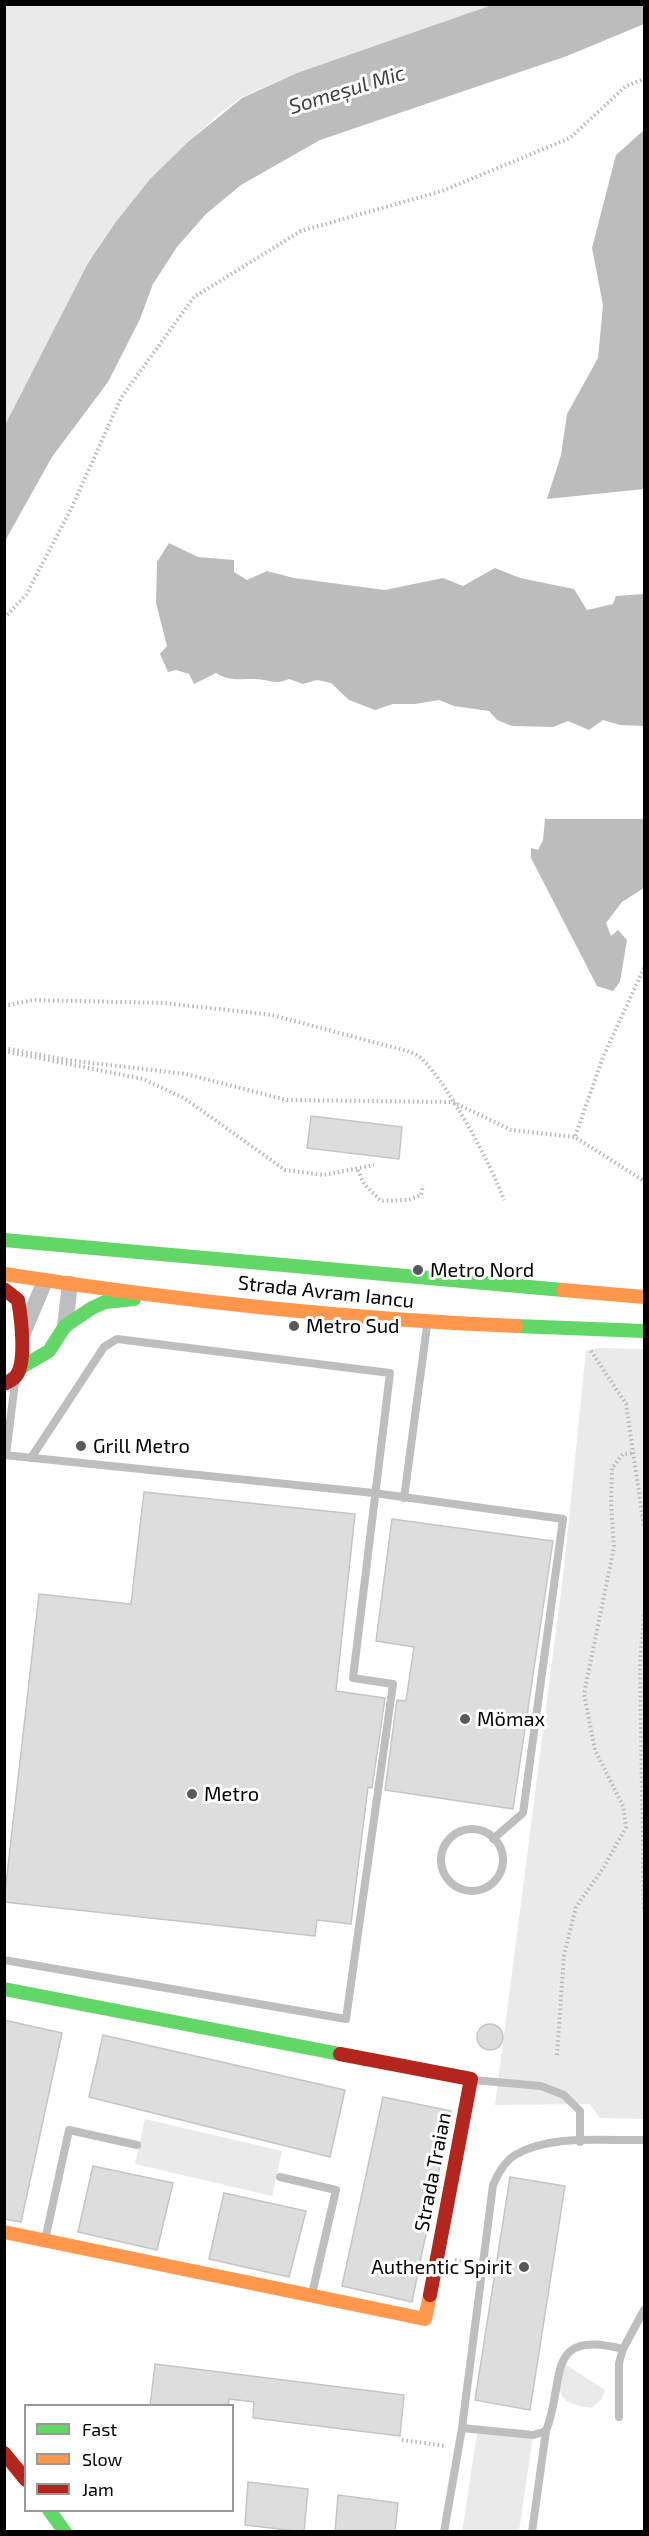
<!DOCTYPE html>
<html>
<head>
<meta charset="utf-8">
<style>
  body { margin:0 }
  #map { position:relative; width:649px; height:2536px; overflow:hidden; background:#fff; font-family:"Exo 2",sans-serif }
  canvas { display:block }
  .frame { position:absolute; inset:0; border:6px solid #000; pointer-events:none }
  .legend { position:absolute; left:24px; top:2404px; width:210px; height:108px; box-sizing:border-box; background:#fff; border:2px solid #999; margin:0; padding:8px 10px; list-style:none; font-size:18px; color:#000 }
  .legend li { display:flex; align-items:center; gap:12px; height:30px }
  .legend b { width:30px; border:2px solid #999 }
</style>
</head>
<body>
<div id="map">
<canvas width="649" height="2536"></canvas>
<div class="frame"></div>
<ul class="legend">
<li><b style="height:8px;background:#63d668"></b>Fast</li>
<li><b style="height:8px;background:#ff974d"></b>Slow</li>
<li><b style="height:8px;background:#b3261e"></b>Jam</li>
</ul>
</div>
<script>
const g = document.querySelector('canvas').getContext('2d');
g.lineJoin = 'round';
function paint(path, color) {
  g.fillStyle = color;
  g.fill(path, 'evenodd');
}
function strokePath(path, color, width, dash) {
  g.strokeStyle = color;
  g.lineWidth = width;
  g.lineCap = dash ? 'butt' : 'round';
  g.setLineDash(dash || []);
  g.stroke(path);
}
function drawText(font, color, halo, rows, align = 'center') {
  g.font = font + ' "Exo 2",sans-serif';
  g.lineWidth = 6;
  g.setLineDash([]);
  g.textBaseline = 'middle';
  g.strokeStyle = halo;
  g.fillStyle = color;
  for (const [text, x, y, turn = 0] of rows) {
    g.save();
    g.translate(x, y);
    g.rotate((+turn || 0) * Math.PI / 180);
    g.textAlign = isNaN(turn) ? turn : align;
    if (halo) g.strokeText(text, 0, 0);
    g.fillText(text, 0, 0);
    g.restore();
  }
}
const green = new Path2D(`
  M 5,5 L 495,5 L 297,73 L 242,97 L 219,114 L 150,179 L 115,223 L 88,263 L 5,425 Z
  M 600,1348 L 644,1349 L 644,2119 L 600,2118 L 590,2104 L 495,2105 L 564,1568 L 586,1350 Z
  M 145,2119 L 282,2151 L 272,2196 L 135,2164 Z
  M 563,2363 L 605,2390 L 601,2400 L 591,2408 C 556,2403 557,2393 563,2363 Z
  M 478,2428 L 533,2435 L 519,2531 L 462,2532 Z`);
const water = new Path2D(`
  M 495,4 L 644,5 L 644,24 L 567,56 L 320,140 L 241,185 L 206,214 L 177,247 L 153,284 L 140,319 L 108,382 L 52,457 L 5,541 L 5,425 L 88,263 L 115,223 L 150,179 L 188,142 L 242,98 L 297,73 Z
  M 644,130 L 644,489 L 547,499 L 561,455 L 567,414 L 598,358 L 603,305 L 592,248 L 616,155 Z
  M 169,543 L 198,557 L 234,560 L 234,572 L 247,580 L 267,571 L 294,578 L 385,590 L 443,578 L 463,586 L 495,568 L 520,578 L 574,589 L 587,610 L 613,604 L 616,596 L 644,594 L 644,726 L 620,725 L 603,720 L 589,730 L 568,721 L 553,727 L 512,726 L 497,720 L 489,711 L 454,706 L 439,700 L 415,704 L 393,704 L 375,710 L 349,700 L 331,683 L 317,680 L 303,684 L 289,679 C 274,686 267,678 252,679 C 237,679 229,681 216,673 L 194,684 L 189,674 L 176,670 L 168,672 L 160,654 L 167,646 L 156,603 L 157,562 Z
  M 545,819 L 644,819 L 644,888 L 622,902 L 606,923 L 611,936 L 618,930 L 627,940 L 620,982 L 613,991 L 597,986 L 531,858 L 531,848 L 538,850 L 543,840 Z`);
const building = new Path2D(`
  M 311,1116 L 402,1127 L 399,1159 L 307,1148 Z
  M 144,1492 L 355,1514 L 336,1691 L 385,1698 L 372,1788 L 368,1787 L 351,1924 L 317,1920 L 315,1936 L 4,1902 L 39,1594 L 131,1604 Z
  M 392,1519 L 553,1541 L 513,1809 L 385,1790 L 397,1700 L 406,1701 L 414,1647 L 376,1641 Z
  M 4,2020 L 62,2033 L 21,2222 L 4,2219 Z
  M477 2037a13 13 0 1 1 26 0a13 13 0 1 1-26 0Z
  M 103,2035 L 345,2090 L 330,2157 L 89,2097 Z
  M 383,2097 L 451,2111 L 412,2302 L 342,2286 Z
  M 93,2166 L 173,2183 L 157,2250 L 78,2232 Z
  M 510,2177 L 565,2186 L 530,2410 L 475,2400 Z
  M 224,2193 L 306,2211 L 289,2277 L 209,2259 Z
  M 155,2364 L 404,2395 L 400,2436 L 253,2418 L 254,2402 L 229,2399 L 228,2406 L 150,2406 Z
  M 248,2482 L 308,2489 L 304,2532 L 245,2525 Z
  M 338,2495 L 398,2503 L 395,2532 L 335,2532 Z`);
const path = new Path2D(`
  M 4,618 L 26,595 L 72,507 L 121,398 L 194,297 L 301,231 L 442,191 L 570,138 L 626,86 L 644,79
  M 644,968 L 603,1057 L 575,1137 L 644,1181
  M 4,1006 L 33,1000 L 164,1003 L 272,1015 L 407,1051 C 412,1053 419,1055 423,1060 C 449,1086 491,1164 504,1200
  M 4,1048 L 67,1060 L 186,1074 L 287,1100 L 453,1102 L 511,1130 L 575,1137
  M 4,1051 L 143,1079 L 184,1098 L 285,1170 L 324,1175 L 374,1165
  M 358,1170 L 364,1184 L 381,1201 L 408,1200 L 421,1195 L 423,1185
  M 591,1351 L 626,1404 L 644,1527
  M 644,1615 L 640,1665 L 644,1909
  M 557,2055 L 564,1955 L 576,1907 L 604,1867 L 626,1827 L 623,1806 L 595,1750 L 584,1694 L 614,1547 L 611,1504 L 612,1468 L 623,1454 L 634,1453
  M 455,2260 L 471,2264
  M 402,2440 L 446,2446`);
const lane = new Path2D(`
  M 4,1455 L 374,1493 L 563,1519 L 523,1813 L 493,1839
  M 6,1455 L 15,1382
  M 404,1498 L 427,1326
  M441 1860a31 31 0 1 1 62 0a31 31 0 1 1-62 0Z
  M 4,1960 L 346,2019 L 393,1684 L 353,1678 L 390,1373 L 117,1339 L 104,1347 L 31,1458
  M 473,2080 L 541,2086 L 564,2095 L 580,2111 L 580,2142
  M 280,2177 L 336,2190 L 312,2294
  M 45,2240 L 69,2130 L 137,2145
  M 619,2417 L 619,2363 L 623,2349 L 644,2310
  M 462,2428 L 533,2435 L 546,2431
  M 444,2532 L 462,2428 L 493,2185 C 498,2174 504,2162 515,2155 C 551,2134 604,2141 644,2140
  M 532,2532 L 546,2431 C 566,2381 543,2328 623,2349`);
const street = new Path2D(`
  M 65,1326 L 70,1284
  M 23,1333 L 45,1281`);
const fast = new Path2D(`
  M 4,1240 L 563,1290
  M 516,1326 L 644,1331
  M 20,1368 L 49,1351 L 65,1326 L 92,1308 L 105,1302 L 134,1299
  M 4,1989 L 340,2054
  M 49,2510 L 65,2532`);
const slow = new Path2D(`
  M 4,1274 C 173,1300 345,1319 516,1326
  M 563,1290 L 644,1297
  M 4,2232 L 425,2319 L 430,2295`);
const jam = new Path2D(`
  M 4,1289 L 18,1300 C 21,1317 27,1362 16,1376 C 13,1380 8,1382 4,1384
  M 340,2054 L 471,2079 L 430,2295
  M 4,2453 L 26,2480`);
const markers = [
  [418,1270,6,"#595959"],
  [294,1326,6,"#595959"],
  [81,1446,6,"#595959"],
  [465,1719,6,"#595959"],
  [192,1794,6,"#595959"],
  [524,2267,6,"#595959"]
];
const poiNames = [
  ["Metro Nord",430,1270],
  ["Metro Sud",306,1326],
  ["Grill Metro",93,1446],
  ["Mömax",477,1719],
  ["Metro",204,1794],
  ["Authentic Spirit",512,2267,"right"]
];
const streetNames = [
  ["Strada Avram Iancu",326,1292,6],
  ["Strada Traian",433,2172,-79]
];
const waterNames = [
  ["Someșul Mic",347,90,-17]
];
paint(green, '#eaeaea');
paint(water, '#bcbcbc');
paint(building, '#ddd');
strokePath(building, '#c5c5c5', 1.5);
strokePath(path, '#b8b8b8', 4, [1.5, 3]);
strokePath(lane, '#bebebe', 8);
strokePath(street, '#bebebe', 16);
strokePath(fast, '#63d668', 14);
strokePath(slow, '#ff974d', 14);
strokePath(jam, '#b3261e', 14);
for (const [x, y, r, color] of markers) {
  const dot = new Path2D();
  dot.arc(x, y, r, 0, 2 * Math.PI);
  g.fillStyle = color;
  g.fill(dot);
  strokePath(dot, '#fff', 2);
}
drawText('20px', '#000', '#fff', poiNames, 'left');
drawText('20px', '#000', '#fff', streetNames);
drawText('italic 21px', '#414141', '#fff', waterNames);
</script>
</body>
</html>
